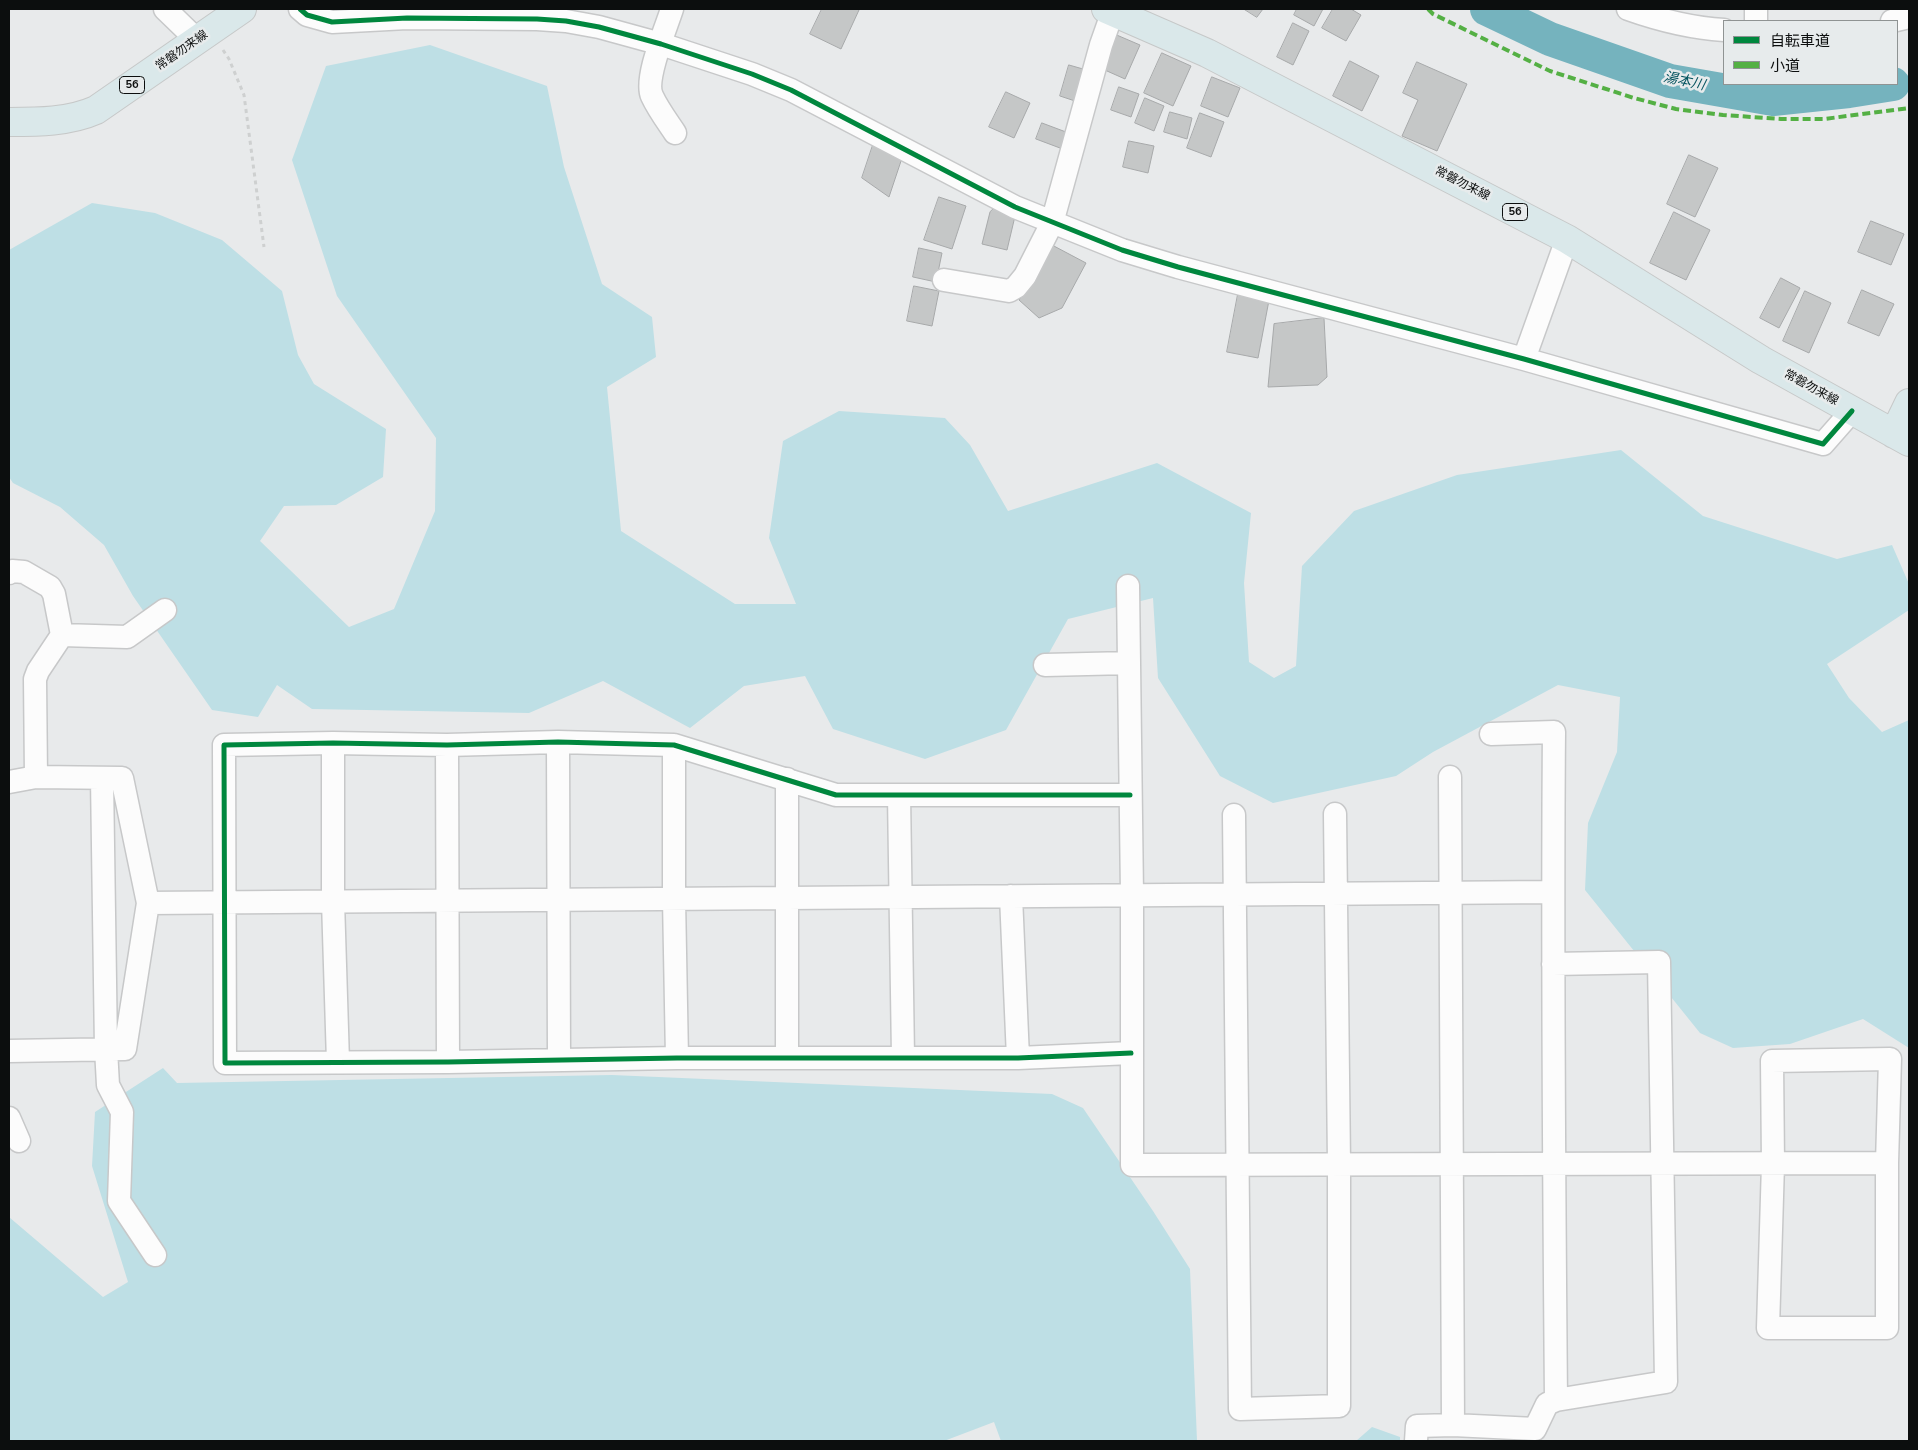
<!DOCTYPE html>
<html>
<head>
<meta charset="utf-8">
<style>
  body { margin:0 }
  #map { position:relative; width:1918px; height:1450px; overflow:hidden; background:#e8eaeb; font-family:"Nunito Sans","Noto Sans JP",sans-serif }
  canvas { display:block }
  .frame { position:absolute; inset:0; border:10px solid #0c0e0e; pointer-events:none }
  .legend { position:absolute; left:1723px; top:20px; width:175px; height:65px; box-sizing:border-box; background:#e7ebec; border:1px solid #8f9393; margin:0; padding:6px 9px; list-style:none; font-size:15px; color:#0c0e0e }
  .legend li { display:flex; align-items:center; gap:10px; height:25px }
  .legend b { width:25px; border:1px solid #8f9393 }
</style>
</head>
<body>
<div id="map">
<canvas width="1918" height="1450"></canvas>
<div class="frame"></div>
<ul class="legend">
<li><b style="height:6px;background:#00873e"></b>自転車道</li>
<li><b style="height:6px;background:#54b044"></b>小道</li>
</ul>
</div>
<script>
const g = document.querySelector('canvas').getContext('2d');
g.lineJoin = 'round';
function paint(path, color) {
  g.fillStyle = color;
  g.fill(path, 'evenodd');
}
function strokePath(path, color, width, dash) {
  g.strokeStyle = color;
  g.lineWidth = width;
  g.lineCap = dash ? 'butt' : 'round';
  g.setLineDash(dash || []);
  g.stroke(path);
}
function drawText(font, color, halo, rows, align = 'center') {
  g.font = font + ' "Nunito Sans","Noto Sans JP",sans-serif';
  g.lineWidth = 5;
  g.setLineDash([]);
  g.textBaseline = 'middle';
  g.strokeStyle = halo;
  g.fillStyle = color;
  for (const [text, x, y, turn = 0] of rows) {
    g.save();
    g.translate(x, y);
    g.rotate((+turn || 0) * Math.PI / 180);
    g.textAlign = isNaN(turn) ? turn : align;
    if (halo) g.strokeText(text, 0, 0);
    g.fillText(text, 0, 0);
    g.restore();
  }
}
const green = new Path2D(`
  M 430,45 L 547,86 L 564,167 L 602,284 L 652,317 L 656,357 L 607,387 L 621,531 L 735,604 L 796,604 L 769,538 L 783,441 L 839,411 L 945,418 L 970,445 L 1008,511 L 1157,463 L 1251,513 L 1244,583 L 1249,662 L 1274,678 L 1296,666 L 1302,566 L 1354,511 L 1457,475 L 1621,450 L 1703,516 L 1837,559 L 1892,545 L 1909,584 L 1909,610 L 1827,664 L 1849,698 L 1882,732 L 1909,720 L 1909,1048 L 1863,1019 L 1790,1044 L 1733,1048 L 1700,1033 L 1585,890 L 1588,823 L 1617,752 L 1620,697 L 1558,685 L 1433,752 L 1396,776 L 1273,803 L 1220,776 L 1158,678 L 1153,598 L 1068,619 L 1006,730 L 925,759 L 833,729 L 805,676 L 744,686 L 690,728 L 603,681 L 529,713 L 312,709 L 277,685 L 258,717 L 212,710 L 133,596 L 104,545 L 60,507 L 13,483 L 9,477 L 9,250 L 92,203 L 155,213 L 222,240 L 282,291 L 298,355 L 314,384 L 386,429 L 383,477 L 336,505 L 284,506 L 260,541 L 349,627 L 394,609 L 435,511 L 436,438 L 337,296 L 292,160 L 326,66 Z
  M 163,1068 L 177,1083 L 612,1075 L 1052,1094 L 1083,1108 L 1153,1211 L 1190,1269 L 1197,1441 L 1001,1441 L 994,1422 L 944,1441 L 9,1441 L 9,1217 L 103,1297 L 128,1282 L 92,1166 L 95,1112 Z
  M 1372,1427 L 1400,1437 L 1400,1441 L 1356,1441 Z`);
const river = new Path2D(`
  M 1487,9 L 1550,39 L 1670,81 L 1773,99 L 1849,91 L 1893,84`);
const building = new Path2D(`
  M 822,9 L 856,9 L 859,10 L 841,49 L 810,34 Z
  M 1244,9 L 1263,9 L 1257,17 Z
  M 1297,9 L 1323,9 L 1314,26 L 1294,15 Z
  M 1333,9 L 1351,9 L 1361,15 L 1346,41 L 1322,28 Z
  M 1293,23 L 1309,31 L 1293,65 L 1277,57 Z
  M 1112,33 L 1140,45 L 1125,79 L 1098,67 Z
  M 1162,53 L 1191,66 L 1173,106 L 1144,93 Z
  M 1350,61 L 1379,76 L 1362,111 L 1333,96 Z
  M 1417,62 L 1467,84 L 1437,151 L 1402,136 L 1418,100 L 1403,93 Z
  M 1069,65 L 1090,71 L 1081,103 L 1060,96 Z
  M 1212,77 L 1240,88 L 1228,117 L 1201,106 Z
  M 1119,87 L 1139,94 L 1131,117 L 1111,110 Z
  M 1006,92 L 1030,103 L 1014,138 L 989,127 Z
  M 1145,98 L 1164,106 L 1154,131 L 1135,123 Z
  M 1170,112 L 1192,118 L 1187,139 L 1164,132 Z
  M 1200,113 L 1224,122 L 1211,157 L 1187,148 Z
  M 1042,123 L 1074,135 L 1068,151 L 1036,139 Z
  M 1129,141 L 1154,146 L 1148,173 L 1123,167 Z
  M 874,142 L 904,152 L 889,197 L 862,178 Z
  M 1689,155 L 1718,168 L 1695,217 L 1667,204 Z
  M 939,197 L 966,206 L 952,249 L 924,240 Z
  M 1000,203 L 1016,212 L 1007,250 L 982,244 L 990,212 Z
  M 1674,212 L 1710,230 L 1686,280 L 1650,263 Z
  M 1871,221 L 1904,234 L 1891,265 L 1858,252 Z
  M 1052,245 L 1086,263 L 1062,308 L 1039,318 L 1019,300 L 1027,291 Z
  M 919,248 L 942,253 L 936,282 L 913,277 Z
  M 1781,278 L 1800,288 L 1779,328 L 1760,318 Z
  M 914,286 L 939,291 L 932,326 L 907,321 Z
  M 1239,289 L 1270,295 L 1258,358 L 1227,352 Z
  M 1862,290 L 1894,304 L 1879,336 L 1848,323 Z
  M 1805,291 L 1831,303 L 1809,353 L 1783,341 Z
  M 1324,318 L 1327,377 L 1318,385 L 1268,387 L 1274,324 Z`);
const path = new Path2D(`
  M 223,50 L 229,59 L 244,95 L 264,247`);
const street = new Path2D(`
  M 165,9 L 197,40
  M 300,9 L 307,15 L 332,22 L 407,18 L 537,19 L 566,21 L 599,27 L 661,44 L 752,74 L 791,90 L 1015,207 L 1122,250 L 1178,267 L 1524,359 L 1823,444 L 1852,411
  M 672,9 C 666,28 644,79 652,96 C 658,109 667,121 675,133
  M 1628,9 C 1659,20 1691,28 1724,30
  M 1756,9 L 1756,21
  M 1892,21 L 1909,17
  M 944,280 L 1009,291 L 1016,287 L 1025,276 L 1052,223 L 1101,45 L 1113,11
  M 1524,359 L 1567,239
  M 9,573 L 12,571 L 24,572 L 50,587 L 54,594 L 62,635
  M 1128,586 L 1132,895 L 1132,1165 L 1887,1163
  M 1045,665 L 1129,663
  M 1491,734 L 1554,732 C 1552,955 1554,1178 1556,1400 L 1666,1382 L 1659,962 L 1553,964
  M 558,742 L 559,1060
  M 333,743 L 333,901 L 338,1062
  M 447,745 L 448,1062
  M 674,745 L 674,899 L 677,1058
  M 36,777 L 35,679 L 38,671 L 62,635 L 127,637 L 165,610
  M 1450,777 L 1453,1425
  M 102,778 L 106,1049 L 108,1085 L 122,1112 L 119,1201 L 155,1255
  M 787,779 L 787,1057
  M 9,782 L 36,777 L 122,778 L 148,903 L 125,1049 L 9,1051
  M 899,795 L 903,1057
  M 1130,795 L 836,795 L 674,745 L 558,742 L 447,745 L 333,743 L 224,745 L 225,1063 L 448,1062 L 677,1058 L 1018,1058 L 1131,1053
  M 1234,815 L 1240,1409 L 1339,1406 L 1339,1163 L 1335,814
  M 1011,896 L 1018,1058
  M 148,903 L 1553,892
  M 1890,1059 L 1887,1163 L 1887,1328 L 1768,1328 L 1773,1164 L 1772,1061 Z
  M 9,1118 L 19,1141
  M 1416,1441 L 1417,1426 L 1453,1425 L 1535,1429 L 1547,1404 L 1556,1400`);
const primary = new Path2D(`
  M 1106,9 L 1207,53 L 1567,239 L 1761,360 L 1909,442
  M 9,122 C 38,122 69,122 96,110 L 242,9
  M 1894,434 L 1909,403`);
const quiet = new Path2D(`
  M 1428,9 L 1433,14 L 1550,71 L 1634,98 L 1676,109 L 1723,115 L 1781,119 L 1824,119 L 1909,108`);
const cycleway = new Path2D(`
  M 300,9 L 307,15 L 332,22 L 407,18 L 537,19 L 566,21 L 599,27 L 661,44 L 752,74 L 791,90 L 1015,207 L 1122,250 L 1178,267 L 1524,359 L 1823,444 L 1852,411
  M 1130,795 L 836,795 L 674,745 L 558,742 L 447,745 L 333,743 L 224,745 L 225,1063 L 448,1062 L 677,1058 L 1018,1058 L 1131,1053`);
const shields = [
  [132,85,25],
  [1515,212,25]
];
const shieldNames = [
  ["56",132,85],
  ["56",1515,212]
];
const streetNames = [
  ["常磐勿来線",182,51,-35],
  ["常磐勿来線",1462,184,27],
  ["常磐勿来線",1811,388,29]
];
const waterNames = [
  ["湯本川",1684,82,12]
];
paint(green, '#bedfe5');
strokePath(river, '#75b3be', 34);
paint(building, '#c5c7c7');
strokePath(building, '#a7a9aa', 1);
strokePath(street, '#c7c8c9', 25);
strokePath(primary, '#c6c8c8', 30);
strokePath(path, '#ced0d0', 3, [4, 4]);
strokePath(street, '#fcfcfc', 22);
strokePath(primary, '#dae8ea', 28);
strokePath(quiet, '#54b044', 4, [8, 4]);
strokePath(cycleway, '#00873e', 5);
for (const [x, y, w] of shields) {
  const box = new Path2D();
  box.roundRect(x - w / 2, y - 8.5, w, 17, 4);
  g.fillStyle = '#e7ebec';
  g.fill(box);
  strokePath(box, '#0c0e0e', 1);
}
drawText('bold 11px', '#0c0e0e', null, shieldNames);
drawText('12px', '#0c0e0e', '#e7ebec', streetNames);
drawText('italic 14px', '#05545f', '#e7ebec', waterNames);
</script>
</body>
</html>
